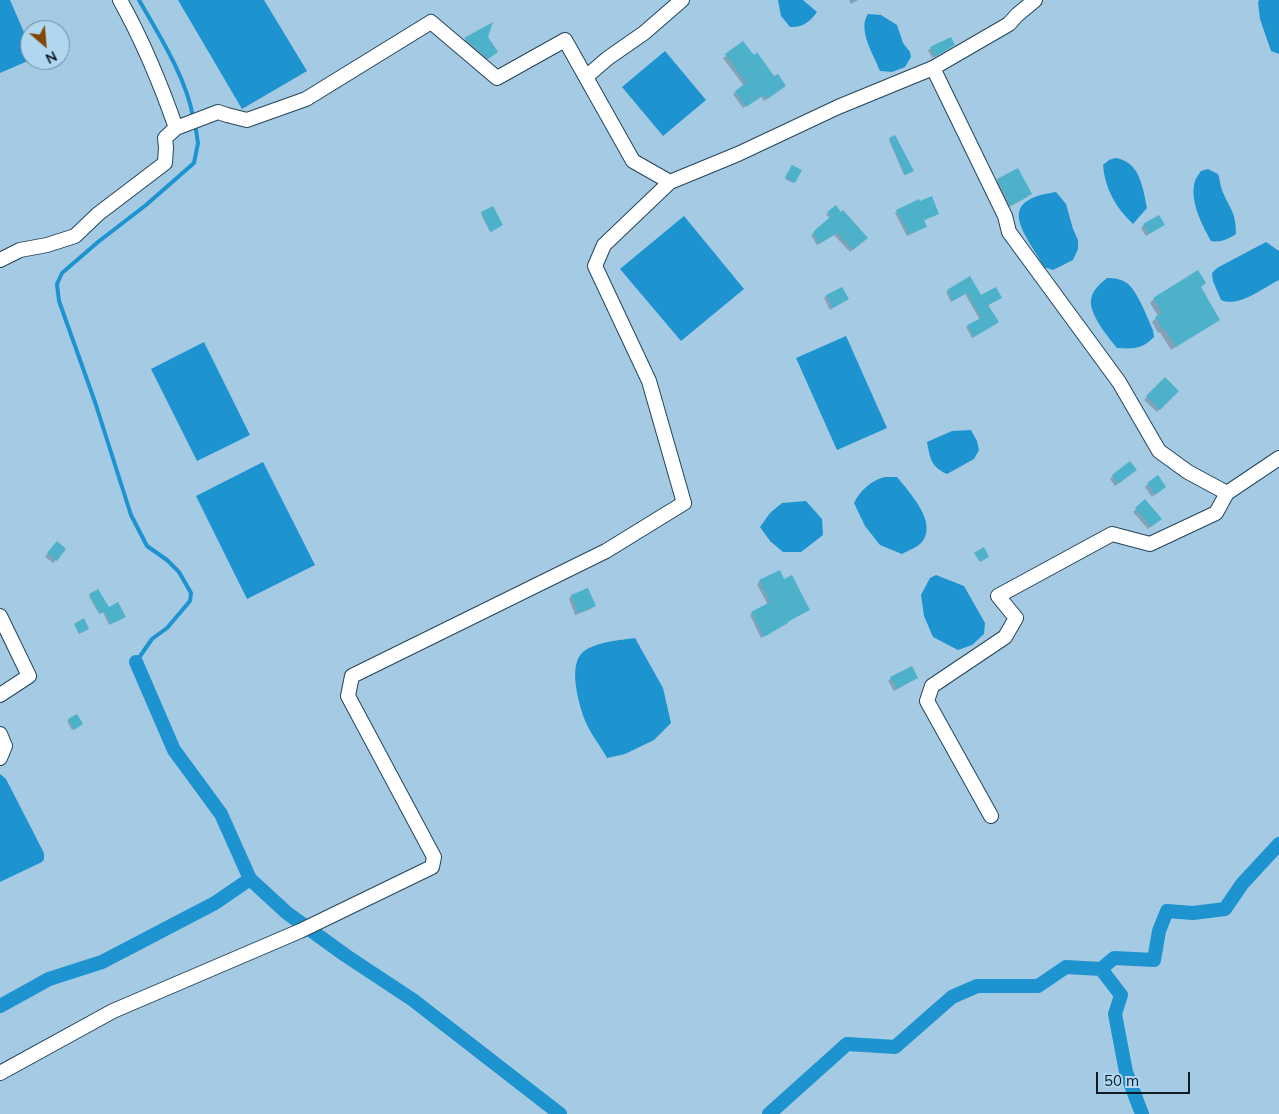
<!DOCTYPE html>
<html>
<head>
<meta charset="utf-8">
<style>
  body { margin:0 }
  #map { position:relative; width:1279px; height:1114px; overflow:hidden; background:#a5cae3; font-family:Mulish,sans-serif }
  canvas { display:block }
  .north { position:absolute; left:20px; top:20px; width:50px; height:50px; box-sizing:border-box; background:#b1d7f0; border:1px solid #6f8c9e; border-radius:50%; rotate:153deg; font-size:14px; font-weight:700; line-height:20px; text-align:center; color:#0d1b24 }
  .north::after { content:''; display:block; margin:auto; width:18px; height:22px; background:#844606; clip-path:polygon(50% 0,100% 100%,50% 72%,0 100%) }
  .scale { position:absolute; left:1096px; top:1072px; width:94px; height:22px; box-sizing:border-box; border:2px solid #0d1b24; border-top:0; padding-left:6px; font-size:15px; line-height:18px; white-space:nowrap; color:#0d1b24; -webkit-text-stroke:4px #b1d7f0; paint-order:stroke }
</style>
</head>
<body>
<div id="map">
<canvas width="1279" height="1114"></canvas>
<div class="north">N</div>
<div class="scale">50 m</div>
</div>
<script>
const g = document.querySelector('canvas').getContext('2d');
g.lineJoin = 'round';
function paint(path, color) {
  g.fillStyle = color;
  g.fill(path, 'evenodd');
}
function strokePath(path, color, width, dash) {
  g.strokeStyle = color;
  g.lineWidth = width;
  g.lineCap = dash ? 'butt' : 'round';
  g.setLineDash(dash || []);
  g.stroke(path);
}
const water = new Path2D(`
  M 0,0 L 10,0 L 30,46 L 30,60 L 0,73 Z
  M 178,0 L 264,0 L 307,71 L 242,109 Z
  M 778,0 L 803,0 L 817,12 C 810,22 802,28 790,27 L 781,16 Z
  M 1259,0 L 1279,0 L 1279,54 L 1271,51 L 1260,19 L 1258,2 Z
  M 868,14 L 881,15 L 897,25 L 903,43 L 910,52 L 911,57 L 905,67 L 892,72 L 880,71 C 874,55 857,30 868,14 Z
  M 665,51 L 706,100 L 663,136 L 622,87 Z
  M 1115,158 C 1140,161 1143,188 1147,208 L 1133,224 C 1116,208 1105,189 1103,165 L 1109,160 Z
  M 1208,169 L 1218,174 C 1220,179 1220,185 1222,190 C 1229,209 1236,210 1236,234 C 1228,239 1220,243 1211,241 C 1202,225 1189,200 1195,181 C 1196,178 1199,174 1201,171 Z
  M 1056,192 L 1066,204 L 1073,229 L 1078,240 L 1078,249 L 1073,260 L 1053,270 L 1044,267 C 1025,232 993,201 1056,192 Z
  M 684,216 L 744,289 L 681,341 L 620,269 Z
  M 1266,242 L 1279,251 L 1279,280 C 1263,288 1238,308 1221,300 L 1213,281 L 1212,273 L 1217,268 Z
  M 1107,278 C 1114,278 1121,279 1127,283 C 1138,292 1147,317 1153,330 L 1154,337 C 1142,349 1134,349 1117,348 C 1108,337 1089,314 1091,300 C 1092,290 1101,283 1107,278 Z
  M 846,336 L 887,428 L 837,450 L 796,358 Z
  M 204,342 L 250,435 L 197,461 L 151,369 Z
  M 971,430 L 977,441 L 979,450 L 974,459 L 947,474 C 931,467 930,458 927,442 L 952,431 Z
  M 263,462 L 315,565 L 247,599 L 196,496 Z
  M 885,477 L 897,477 C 909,492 938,522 922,542 C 918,547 909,550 902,554 L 880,545 L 865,526 L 854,503 C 860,491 871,480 885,477 Z
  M 806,501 L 822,519 L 823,535 L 801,552 L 783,552 L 770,541 L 760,527 L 770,513 L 782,503 Z
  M 936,575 L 964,586 L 985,623 L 984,634 L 972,645 L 958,650 L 933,637 L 924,616 L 921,595 L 930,578 Z
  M 635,638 L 663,688 L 671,723 L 654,740 L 625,754 L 607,758 C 600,745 589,732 584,718 C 578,701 568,665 583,652 C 595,642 620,640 635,638 Z
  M 0,774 L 6,779 L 44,853 L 44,859 L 42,862 L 0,882 Z`);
const shadow = new Path2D(`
  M 849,0 L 858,0 L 851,4 Z
  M 491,25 L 487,37 L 495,54 L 485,60 L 463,41 Z
  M 742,43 L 782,89 L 764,101 L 761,96 L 743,108 L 733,94 L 744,86 L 723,58 Z
  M 953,45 L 932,58 L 928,50 L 931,48 Z
  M 890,139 L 912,171 L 911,172 L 904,175 L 889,140 Z
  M 791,167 L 794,182 L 793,183 L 785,179 Z
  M 1018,169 L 1030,193 L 1026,198 L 1005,209 L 993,185 L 998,180 Z
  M 897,211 L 938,214 L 923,221 L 926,226 L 924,228 L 907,236 L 895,213 Z
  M 482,213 L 500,226 L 490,232 L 481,214 Z
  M 828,213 L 866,238 L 850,252 L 834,235 L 817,245 L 811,235 L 830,219 L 826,214 Z
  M 1144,225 L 1163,225 L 1146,236 L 1141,228 Z
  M 970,278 L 981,297 L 1000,298 L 987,306 L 996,324 L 972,338 L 966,327 L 980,320 L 965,294 L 951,302 L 946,292 Z
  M 1200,288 L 1219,319 L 1171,350 L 1160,332 L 1158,333 L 1152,322 L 1158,316 L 1150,303 L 1154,299 Z
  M 826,296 L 847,299 L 830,310 L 824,298 Z
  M 1165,379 L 1177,391 L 1157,412 L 1144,400 Z
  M 1132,473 L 1115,486 L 1110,479 L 1113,476 Z
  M 1148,484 L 1162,489 L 1152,497 L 1145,487 Z
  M 1145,501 L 1157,521 L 1148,529 L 1133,512 Z
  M 54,545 L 56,560 L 53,563 L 45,557 Z
  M 784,580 L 808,610 L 761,638 L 750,615 L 768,605 L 757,584 L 760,581 Z
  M 90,595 L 108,609 L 123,618 L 109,625 L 103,612 L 99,614 L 89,596 Z
  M 571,596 L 594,606 L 591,609 L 575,615 L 569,599 Z
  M 891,678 L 917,678 L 894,691 L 888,681 Z
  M 76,715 L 80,725 L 72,730 L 67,721 Z`);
const stream = new Path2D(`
  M 139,0 C 159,35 186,77 193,117
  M 136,662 L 152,639 L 167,628 L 190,601 L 191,593 L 179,572 L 167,560 L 147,546 L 131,515 L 95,402 L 59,301 L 57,284 L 62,273 L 98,242 L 146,205 L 194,163 L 198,143 L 195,124`);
const canal = new Path2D(`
  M 136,662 L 174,750 L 221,814 L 250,879 L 287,913 L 345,955 L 413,1000 L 560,1114
  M 1101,969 L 1114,958 L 1154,960 L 1159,931 L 1167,911 L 1193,913 L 1225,909 L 1242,884 L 1279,844
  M 0,1006 L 49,979 L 102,962 L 215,903 L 250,879
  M 769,1114 L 847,1044 L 895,1047 L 952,997 L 977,986 L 1038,986 L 1066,967 L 1101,969 L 1121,995 L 1115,1014 L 1126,1072 L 1142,1114`);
const building = new Path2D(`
  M 493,22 L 488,37 L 498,52 L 488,59 L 464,38 Z
  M 951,37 L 955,45 L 935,57 L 930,47 Z
  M 743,41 L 754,55 L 757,52 L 774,76 L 778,74 L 786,86 L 767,99 L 764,95 L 746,107 L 735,91 L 746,83 L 725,54 Z
  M 895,135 L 914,171 L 905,175 L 889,138 Z
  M 792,165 L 802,170 L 795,183 L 785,177 Z
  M 1018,168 L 1032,194 L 1010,206 L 997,179 Z
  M 932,196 L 939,214 L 924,220 L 927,227 L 909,234 L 896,210 L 919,199 L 920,201 Z
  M 836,205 L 841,212 L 843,210 L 868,238 L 853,250 L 837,233 L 819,244 L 813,232 L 831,216 L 827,212 Z
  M 493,206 L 503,225 L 491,232 L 481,212 Z
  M 1159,215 L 1165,225 L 1149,234 L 1143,224 Z
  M 1198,270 L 1206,283 L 1201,287 L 1220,320 L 1176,347 L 1165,329 L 1163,330 L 1155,317 L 1162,313 L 1153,298 Z
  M 970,276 L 981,295 L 996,287 L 1002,298 L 988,305 L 999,322 L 974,337 L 967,325 L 981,318 L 967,293 L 953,301 L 947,290 Z
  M 842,287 L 849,299 L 833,308 L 826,295 Z
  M 1165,377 L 1179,391 L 1160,410 L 1146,396 Z
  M 1130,461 L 1137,470 L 1118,484 L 1112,475 Z
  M 1158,475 L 1166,487 L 1155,495 L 1147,483 Z
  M 1145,499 L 1162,519 L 1151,527 L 1135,508 Z
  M 57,541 L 66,549 L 57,561 L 47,553 Z
  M 984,547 L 989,557 L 980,562 L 974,553 Z
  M 780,570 L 784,579 L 792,575 L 810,610 L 787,622 L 788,623 L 764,637 L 751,612 L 770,602 L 759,580 Z
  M 588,588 L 596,606 L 578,613 L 571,595 Z
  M 98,589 L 109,607 L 118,602 L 126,617 L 111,624 L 104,612 L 100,614 L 89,594 Z
  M 84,618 L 89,629 L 79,634 L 74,624 Z
  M 912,666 L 918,678 L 897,689 L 890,677 Z
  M 77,714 L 83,724 L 74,730 L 68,719 Z`);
const street = new Path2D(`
  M 933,68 L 1005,216 L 1009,232 L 1119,382 L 1159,451 L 1188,472 L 1227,493
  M 586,77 L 608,58 L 644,33 L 682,0
  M 670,182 L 738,154 L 838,107 L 933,68 L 1009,24 L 1017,15 L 1035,0
  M 0,260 L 20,250 L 47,245 L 75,236 L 98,214 L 165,163 L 166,147 L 165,138 L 176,128
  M 0,616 L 29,676 L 0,695
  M 0,734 L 5,746 L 0,758
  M 991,816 L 927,701 L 932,686 L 1005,637 L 1016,618 L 998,596 L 1112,534 L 1150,544 L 1216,513 L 1227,493 L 1279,458
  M 0,1073 L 113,1011 L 300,931 L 432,867 L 434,857 L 348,696 L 352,676 L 606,551 L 684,503 L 649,381 L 595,266 L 604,245 L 670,182 L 633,161 L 565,40 L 497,78 L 431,22 L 306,99 L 247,120 L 227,115 L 218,112 L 176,128 C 160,82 144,43 120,0`);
paint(water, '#1d93cf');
paint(shadow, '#0003');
strokePath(stream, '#1d93cf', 4);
strokePath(canal, '#1d93cf', 14);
paint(building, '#4eb1ca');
strokePath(street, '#23455a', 16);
strokePath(street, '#fff', 14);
</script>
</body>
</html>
